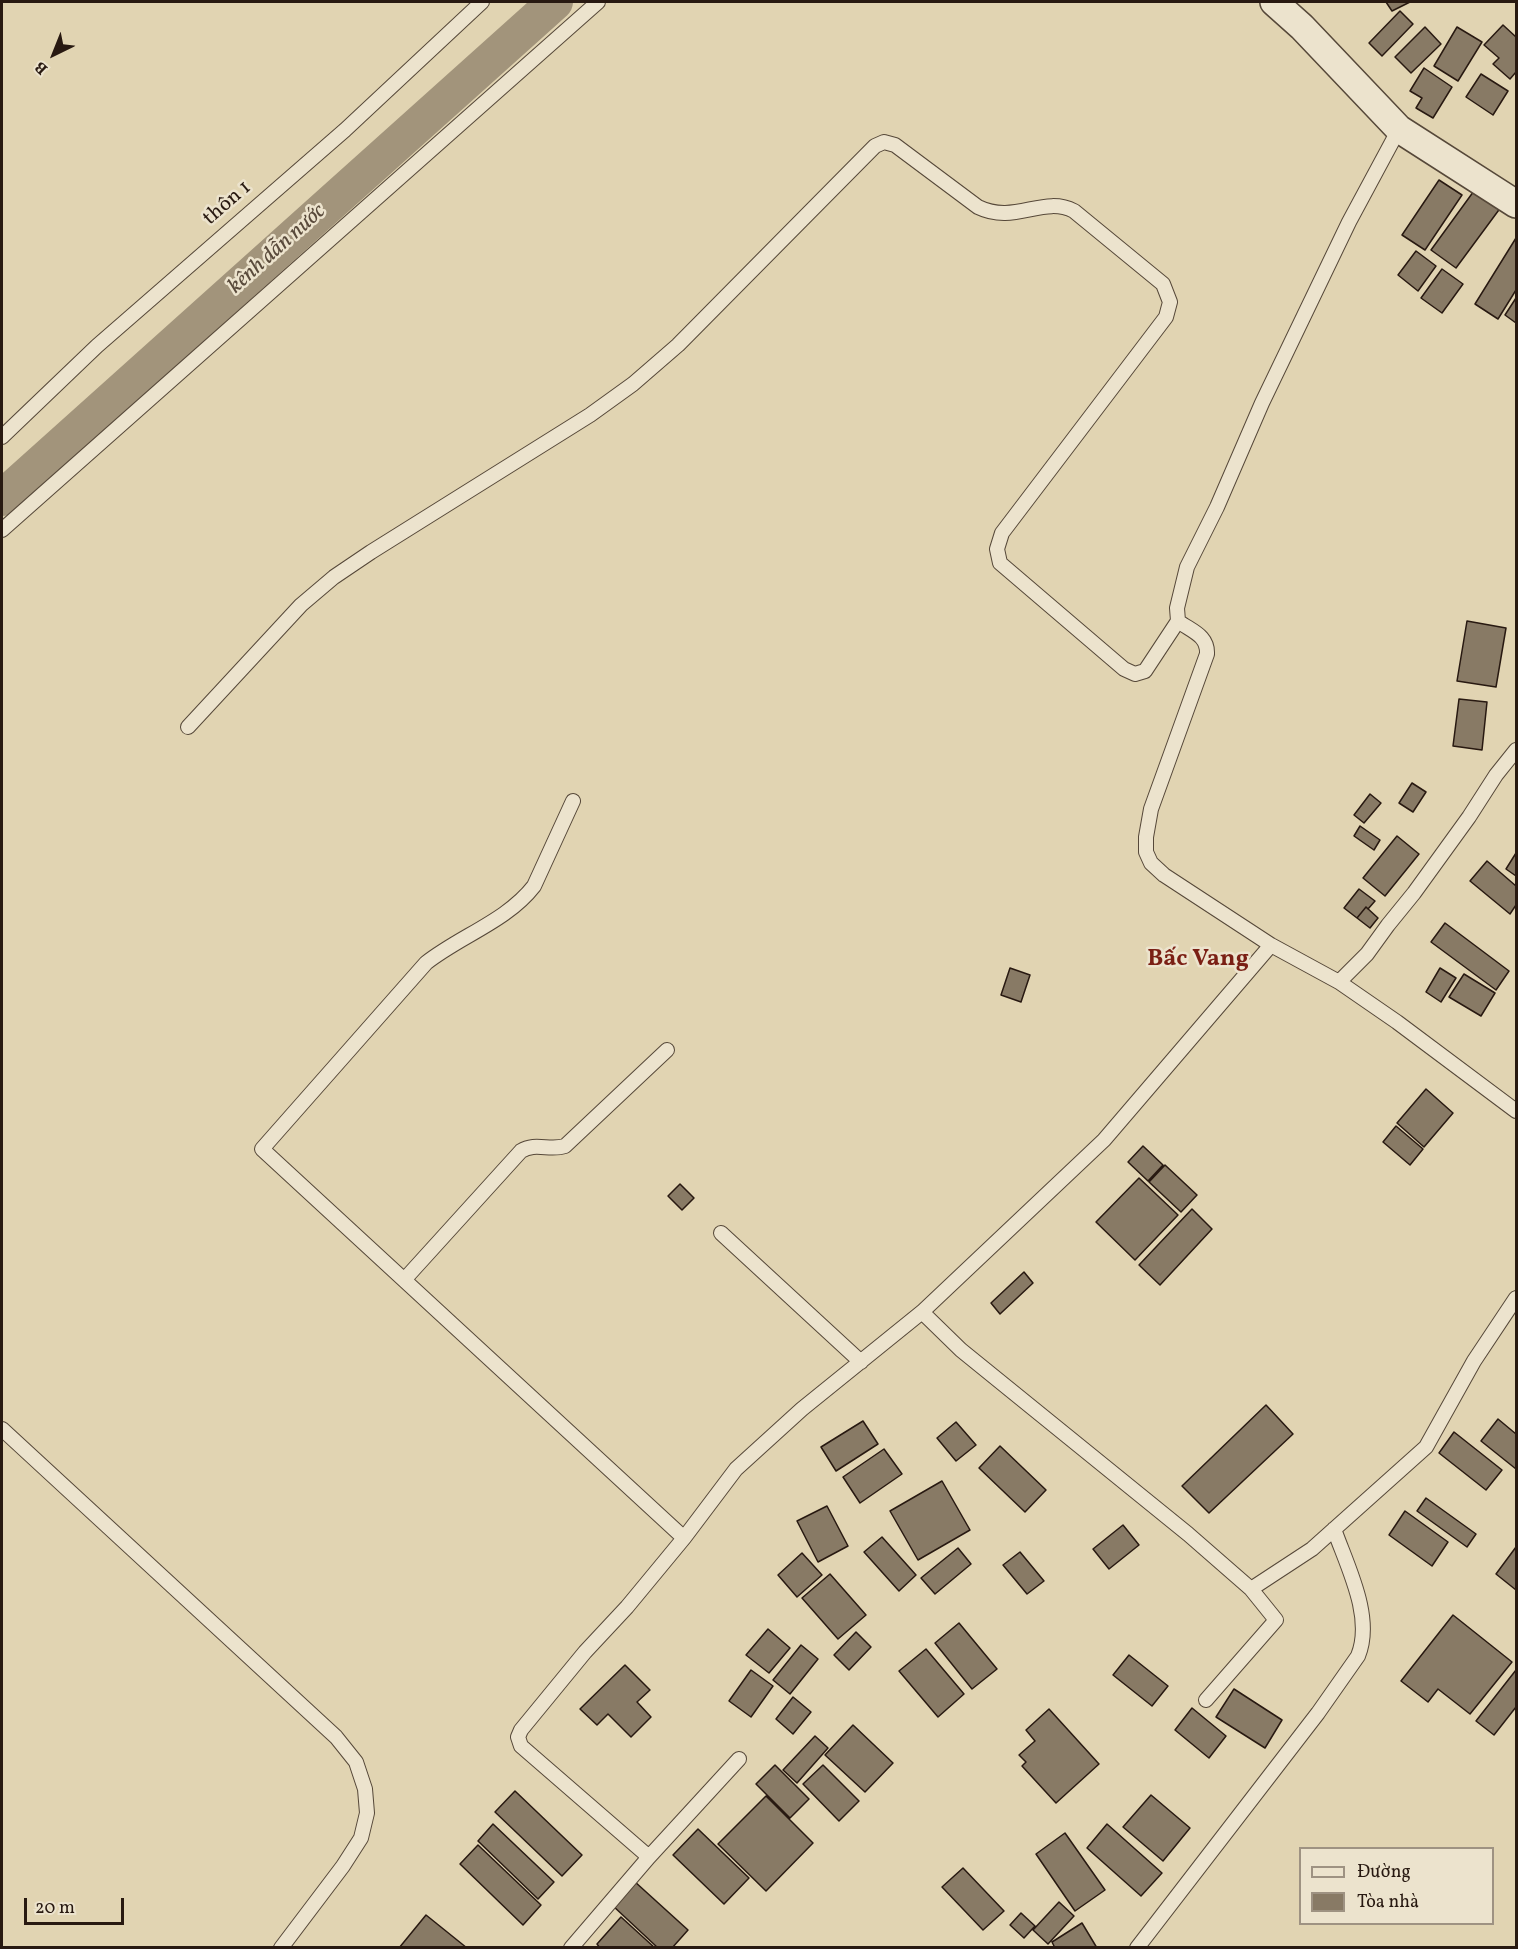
<!DOCTYPE html>
<html>
<head>
<meta charset="utf-8">
<style>
  body { margin:0 }
  #map { position:relative; width:1518px; height:1949px; overflow:hidden; background:#e1d4b2; font-family:Vollkorn,serif }
  canvas { display:block }
  .frame { position:absolute; inset:0; border:3px solid #281911; pointer-events:none }
  .legend { position:absolute; left:1299px; top:1847px; width:195px; height:78px; box-sizing:border-box; background:#ece3cd; border:2px solid #9e9282; margin:0; padding:8px 10px; list-style:none; font-size:18px; color:#281911 }
  .legend li { display:flex; align-items:center; gap:12px; height:30px }
  .legend b { width:30px; border:2px solid #9e9282 }
  .north { position:absolute; left:24px; top:24px; width:60px; height:60px; -webkit-text-stroke:4px #ece3cd; paint-order:stroke; rotate:223deg; font-size:16px; font-weight:700; line-height:24px; text-align:center; color:#281911 }
  .north::after { content:''; display:block; margin:auto; width:21px; height:27px; background:#281911; clip-path:polygon(50% 0,100% 100%,50% 72%,0 100%) }
  .scale { position:absolute; left:24px; top:1898px; width:100px; height:27px; box-sizing:border-box; border:3px solid #281911; border-top:0; padding-left:8px; font-size:18px; line-height:21px; white-space:nowrap; color:#281911; -webkit-text-stroke:4px #ece3cd; paint-order:stroke }
</style>
</head>
<body>
<div id="map">
<canvas width="1518" height="1949"></canvas>
<div class="frame"></div>
<ul class="legend">
<li><b style="height:8px;background:#ece3cd"></b>Đường</li>
<li><b style="height:16px;background:#887a65"></b>Tòa nhà</li>
</ul>
<div class="north">B</div>
<div class="scale">20 m</div>
</div>
<script>
const g = document.querySelector('canvas').getContext('2d');
g.lineJoin = 'round';
function strokePath(path, color, width, dash) {
  g.strokeStyle = color;
  g.lineWidth = width;
  g.lineCap = dash ? 'butt' : 'round';
  g.setLineDash(dash || []);
  g.stroke(path);
}
function paint(path, color) {
  g.fillStyle = color;
  g.fill(path, 'evenodd');
}
function drawText(font, color, halo, rows, align = 'center') {
  g.font = font + ' Vollkorn,serif';
  g.lineWidth = 5;
  g.setLineDash([]);
  g.textBaseline = 'middle';
  g.strokeStyle = halo;
  g.fillStyle = color;
  for (const [text, x, y, turn = 0] of rows) {
    g.save();
    g.translate(x, y);
    g.rotate((+turn || 0) * Math.PI / 180);
    g.textAlign = isNaN(turn) ? turn : align;
    if (halo) g.strokeText(text, 0, 0);
    g.fillText(text, 0, 0);
    g.restore();
  }
}
const canal = new Path2D(`
  M 2,498 L 555,2`);
const building = new Path2D(`
  M 1386,2 L 1410,2 L 1392,11 Z
  M 1400,11 L 1413,24 L 1382,56 L 1369,43 Z
  M 1503,25 L 1516,37 L 1516,72 L 1510,79 L 1493,64 L 1499,58 L 1484,45 Z
  M 1425,27 L 1441,44 L 1411,73 L 1395,57 Z
  M 1457,27 L 1482,42 L 1458,81 L 1434,66 Z
  M 1424,68 L 1452,87 L 1433,118 L 1416,108 L 1422,98 L 1410,91 Z
  M 1481,74 L 1508,91 L 1493,115 L 1466,97 Z
  M 1439,180 L 1462,195 L 1425,250 L 1402,235 Z
  M 1479,184 L 1504,203 L 1456,268 L 1431,250 Z
  M 1516,238 L 1516,290 L 1498,319 L 1475,304 Z
  M 1416,251 L 1436,266 L 1418,291 L 1398,275 Z
  M 1442,269 L 1463,284 L 1442,313 L 1421,298 Z
  M 1516,298 L 1516,323 L 1505,315 Z
  M 1467,621 L 1506,628 L 1496,687 L 1457,681 Z
  M 1459,699 L 1487,702 L 1482,750 L 1453,746 Z
  M 1412,783 L 1426,792 L 1413,812 L 1399,803 Z
  M 1370,794 L 1381,803 L 1364,823 L 1354,815 Z
  M 1360,826 L 1380,840 L 1374,850 L 1354,836 Z
  M 1397,836 L 1419,854 L 1385,896 L 1363,878 Z
  M 1516,853 L 1516,876 L 1506,869 Z
  M 1487,861 L 1516,886 L 1516,905 L 1510,914 L 1470,881 Z
  M 1359,889 L 1375,901 L 1368,909 L 1366,907 L 1357,918 L 1344,908 Z
  M 1366,907 L 1378,918 L 1370,928 L 1357,918 Z
  M 1445,923 L 1509,971 L 1496,990 L 1431,942 Z
  M 1010,968 L 1030,975 L 1021,1002 L 1001,995 Z
  M 1440,968 L 1456,978 L 1441,1002 L 1426,992 Z
  M 1464,974 L 1495,993 L 1481,1016 L 1449,997 Z
  M 1426,1089 L 1453,1113 L 1424,1147 L 1397,1123 Z
  M 1396,1126 L 1423,1149 L 1410,1165 L 1383,1142 Z
  M 1143,1146 L 1163,1165 L 1148,1181 L 1128,1162 Z
  M 1165,1165 L 1197,1195 L 1181,1212 L 1149,1182 Z
  M 1139,1178 L 1178,1215 L 1135,1260 L 1096,1222 Z
  M 680,1184 L 694,1198 L 682,1210 L 668,1196 Z
  M 1192,1209 L 1212,1229 L 1160,1285 L 1139,1265 Z
  M 1024,1272 L 1033,1283 L 1000,1314 L 991,1303 Z
  M 1266,1405 L 1293,1434 L 1209,1513 L 1182,1486 Z
  M 1498,1419 L 1516,1434 L 1516,1469 L 1481,1441 Z
  M 863,1421 L 878,1444 L 836,1471 L 821,1447 Z
  M 956,1422 L 976,1445 L 956,1461 L 937,1438 Z
  M 1454,1432 L 1502,1470 L 1486,1490 L 1439,1453 Z
  M 1000,1446 L 1046,1490 L 1025,1512 L 979,1468 Z
  M 884,1449 L 902,1474 L 860,1503 L 843,1477 Z
  M 942,1481 L 970,1530 L 918,1560 L 890,1511 Z
  M 1426,1498 L 1476,1534 L 1467,1547 L 1417,1511 Z
  M 827,1506 L 848,1546 L 818,1562 L 797,1521 Z
  M 1405,1511 L 1448,1542 L 1432,1566 L 1389,1535 Z
  M 1123,1525 L 1139,1545 L 1109,1569 L 1093,1549 Z
  M 882,1537 L 916,1575 L 899,1591 L 864,1552 Z
  M 1516,1547 L 1516,1590 L 1496,1574 Z
  M 958,1548 L 971,1564 L 935,1594 L 921,1578 Z
  M 1020,1552 L 1044,1581 L 1027,1594 L 1003,1565 Z
  M 802,1553 L 822,1575 L 797,1597 L 778,1575 Z
  M 830,1574 L 866,1615 L 838,1639 L 802,1598 Z
  M 1453,1615 L 1512,1662 L 1470,1714 L 1438,1689 L 1428,1702 L 1401,1681 Z
  M 959,1623 L 997,1669 L 972,1689 L 935,1643 Z
  M 768,1629 L 790,1648 L 769,1673 L 746,1655 Z
  M 856,1632 L 871,1647 L 849,1670 L 834,1655 Z
  M 801,1645 L 818,1659 L 790,1694 L 773,1680 Z
  M 926,1649 L 964,1694 L 938,1717 L 899,1671 Z
  M 1129,1655 L 1168,1686 L 1152,1706 L 1113,1675 Z
  M 625,1665 L 650,1690 L 637,1702 L 651,1717 L 631,1737 L 608,1714 L 597,1725 L 580,1709 Z
  M 751,1670 L 773,1686 L 751,1717 L 729,1701 Z
  M 1516,1670 L 1516,1707 L 1494,1735 L 1476,1721 Z
  M 1234,1689 L 1282,1720 L 1265,1748 L 1216,1717 Z
  M 793,1697 L 811,1712 L 793,1734 L 776,1719 Z
  M 1192,1708 L 1226,1736 L 1209,1758 L 1175,1730 Z
  M 1049,1709 L 1099,1764 L 1056,1803 L 1022,1766 L 1026,1762 L 1019,1755 L 1035,1741 L 1026,1730 Z
  M 853,1725 L 893,1763 L 865,1792 L 825,1755 Z
  M 815,1736 L 828,1748 L 797,1783 L 783,1770 Z
  M 775,1765 L 809,1799 L 790,1818 L 756,1784 Z
  M 823,1765 L 859,1801 L 839,1821 L 803,1784 Z
  M 515,1791 L 582,1855 L 562,1876 L 495,1812 Z
  M 1151,1795 L 1190,1828 L 1163,1861 L 1123,1827 Z
  M 766,1796 L 813,1843 L 766,1891 L 718,1844 Z
  M 493,1824 L 554,1882 L 538,1899 L 478,1841 Z
  M 1107,1824 L 1162,1873 L 1141,1896 L 1087,1848 Z
  M 698,1829 L 749,1878 L 724,1904 L 673,1855 Z
  M 1065,1833 L 1105,1890 L 1075,1911 L 1036,1854 Z
  M 478,1845 L 541,1905 L 523,1925 L 460,1864 Z
  M 963,1868 L 1004,1911 L 983,1930 L 942,1887 Z
  M 634,1881 L 688,1930 L 672,1948 L 658,1948 L 612,1905 Z
  M 1059,1902 L 1074,1916 L 1048,1944 L 1033,1930 Z
  M 1021,1913 L 1035,1926 L 1024,1938 L 1010,1925 Z
  M 426,1915 L 467,1948 L 399,1948 Z
  M 621,1917 L 655,1948 L 600,1948 L 597,1944 Z
  M 1082,1923 L 1097,1948 L 1055,1948 L 1052,1942 Z`);
const service = new Path2D(`
  M 2,437 L 97,346 L 345,130 L 482,2
  M 2,530 L 598,2
  M 1178,621 C 1191,631 1208,635 1207,654 L 1151,809 L 1146,837 L 1146,852 L 1151,863 L 1164,875 L 1271,945 L 1339,982 L 1397,1022 L 1516,1111
  M 188,727 L 301,605 L 334,577 L 371,552 L 590,415 L 633,384 L 678,345 L 875,146 L 884,142 L 895,145 L 978,207 C 1015,225 1043,195 1074,211 L 1163,284 L 1170,302 L 1166,317 L 1002,533 L 997,549 L 1000,563 L 1124,669 L 1135,674 L 1145,671 L 1178,621 L 1177,608 L 1187,567 L 1217,507 L 1262,403 L 1349,222 L 1399,129
  M 573,801 L 534,886 C 507,921 460,936 426,963 L 262,1149 L 684,1538
  M 1339,982 L 1367,954 L 1388,925 L 1414,893 L 1469,817 L 1496,775 L 1516,750
  M 721,1233 L 861,1362
  M 404,1280 L 521,1151 C 535,1142 550,1151 565,1146 L 667,1050
  M 922,1312 L 961,1350 L 1188,1534 L 1251,1589 L 1312,1549 L 1426,1447 L 1474,1361 L 1516,1298
  M 2,1429 L 336,1737 L 356,1762 L 365,1789 L 367,1813 L 361,1838 L 343,1866 L 281,1948
  M 1206,1700 L 1276,1620 L 1251,1589
  M 649,1857 L 521,1746 L 518,1737 L 521,1730 L 585,1652 L 627,1607 L 684,1538 L 736,1469 L 802,1409 L 922,1312 L 1104,1140 L 1271,945
  M 571,1948 L 649,1857 L 739,1759
  M 1137,1948 L 1318,1713 L 1358,1656 C 1374,1617 1347,1566 1334,1529`);
const minor = new Path2D(`
  M 1274,2 L 1302,27 L 1399,129 L 1516,204`);
const streetNames = [
  ["thôn 1",228,204,-41]
];
const waterNames = [
  ["kênh dẫn nước",278,250,-42]
];
const quarterNames = [
  ["Bấc Vang",1198,961]
];
strokePath(canal, '#a2947b', 36);
paint(building, '#887a65');
strokePath(building, '#281911', 1.5);
strokePath(service, '#564839', 16);
strokePath(minor, '#564839', 30);
strokePath(service, '#ece3cd', 14);
strokePath(minor, '#ece3cd', 27);
drawText('21px', '#281911', '#ece3cd', streetNames);
drawText('italic 22px', '#594a3b', '#ece3cd', waterNames);
drawText('bold 24px', '#7a1f14', '#ece3cd', quarterNames);
</script>
</body>
</html>
